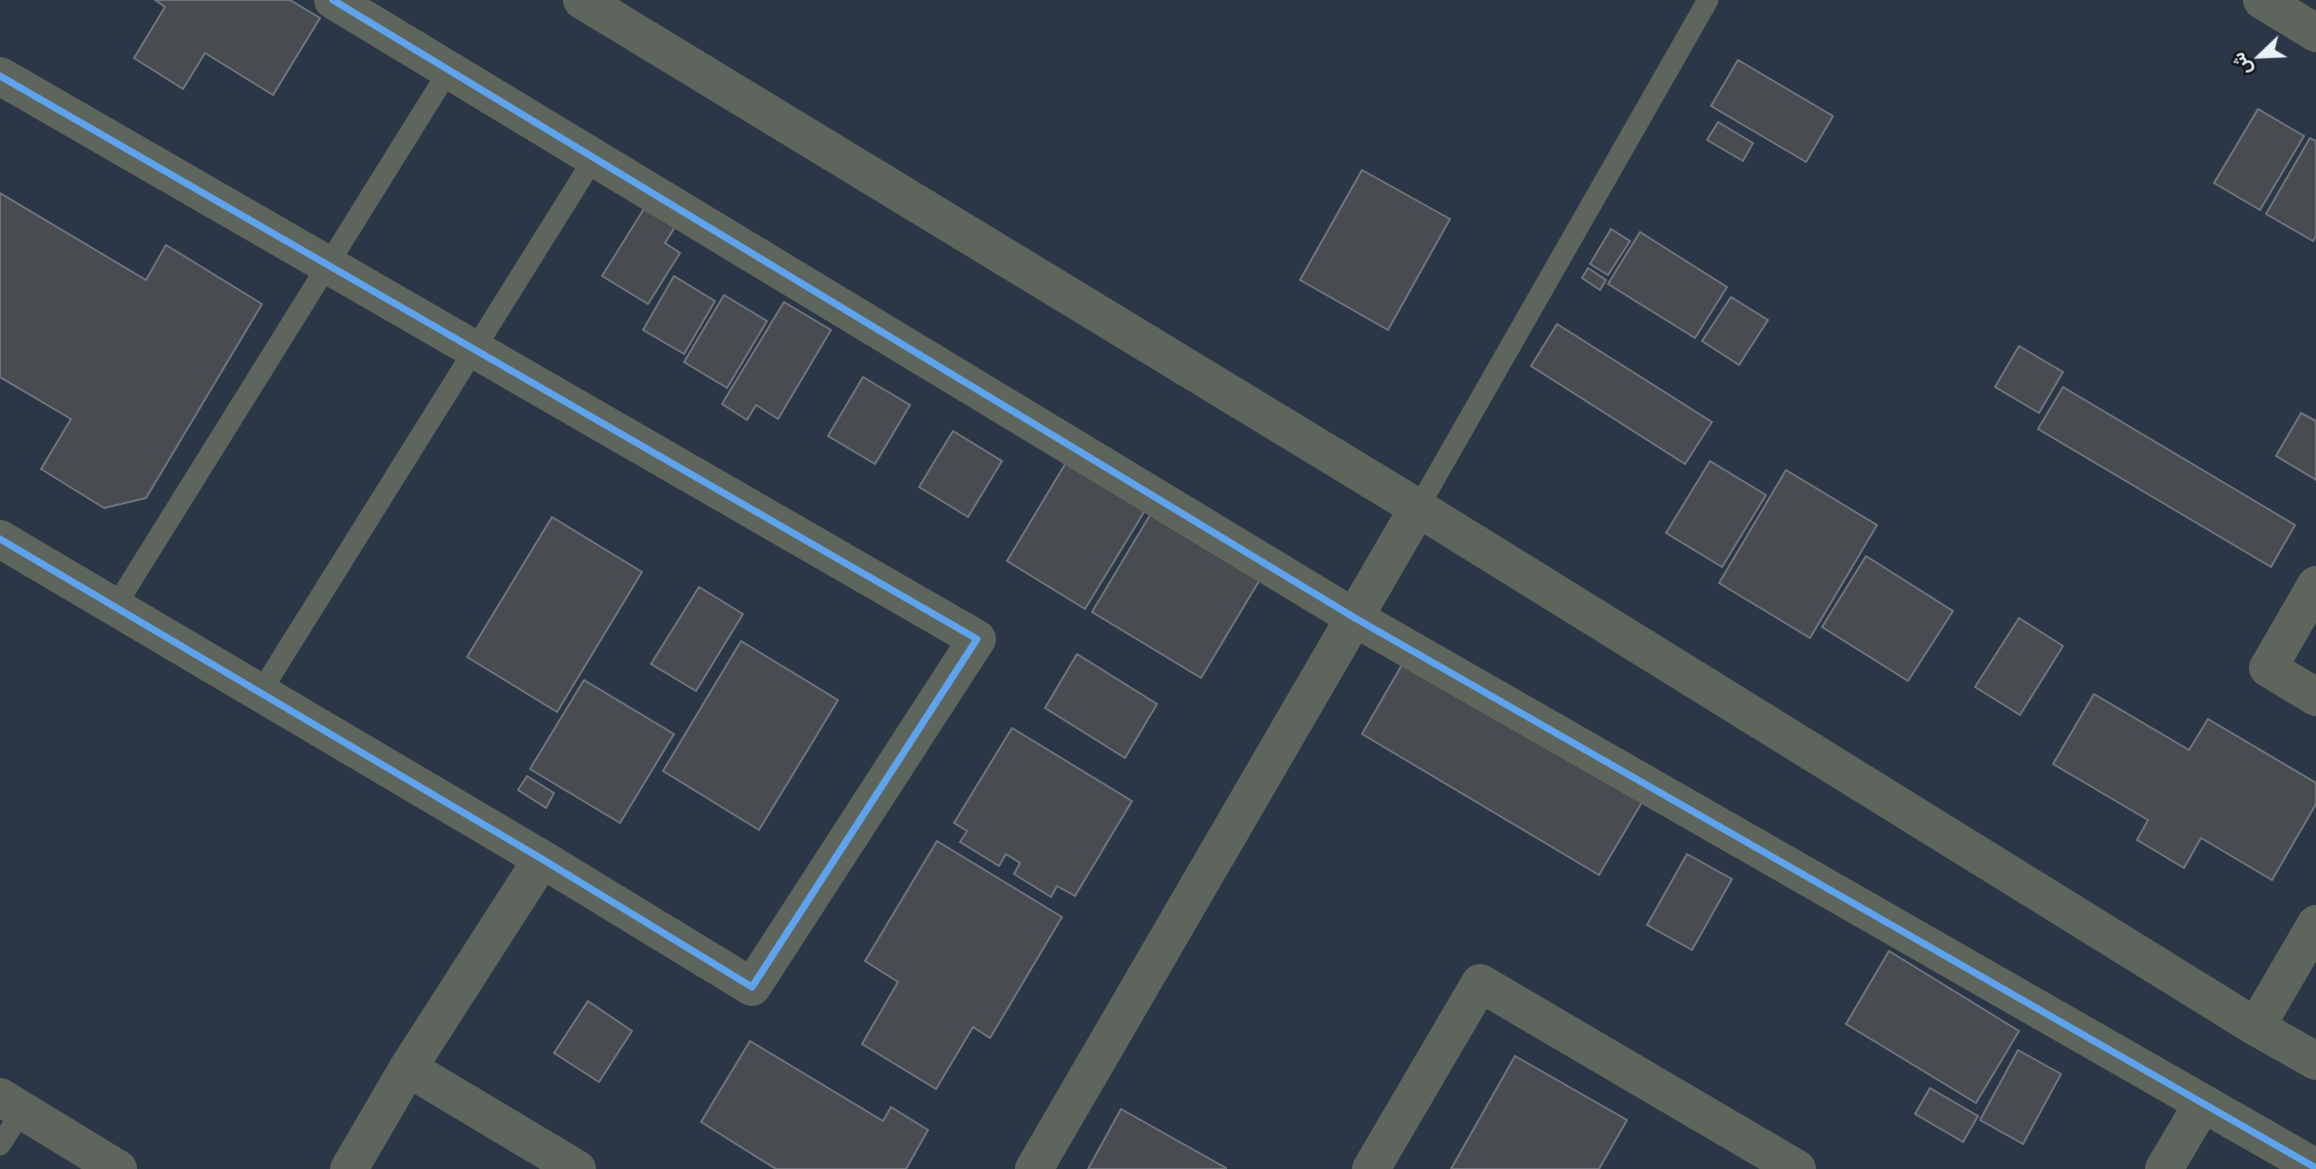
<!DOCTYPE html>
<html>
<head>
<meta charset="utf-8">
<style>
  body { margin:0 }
  #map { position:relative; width:2316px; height:1169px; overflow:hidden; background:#2b3037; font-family:"Exo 2",Vazirmatn,sans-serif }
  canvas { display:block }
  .north { position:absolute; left:2225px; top:21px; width:70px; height:70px; -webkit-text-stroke:5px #13171d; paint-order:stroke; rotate:247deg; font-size:19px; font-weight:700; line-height:28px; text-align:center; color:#eaf0f8 }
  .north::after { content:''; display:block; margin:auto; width:24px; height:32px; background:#eaf0f8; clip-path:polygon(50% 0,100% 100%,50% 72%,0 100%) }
</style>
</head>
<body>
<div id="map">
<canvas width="2316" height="1169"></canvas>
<div class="north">ش</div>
</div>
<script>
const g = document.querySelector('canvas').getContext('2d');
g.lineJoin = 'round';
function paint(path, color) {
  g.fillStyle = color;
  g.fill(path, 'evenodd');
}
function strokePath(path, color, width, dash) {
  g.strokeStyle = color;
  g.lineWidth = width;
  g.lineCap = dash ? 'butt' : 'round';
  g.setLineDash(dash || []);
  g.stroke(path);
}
const built = new Path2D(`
  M 0,0 L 2316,0 L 2316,1169 L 0,1169 Z`);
const building = new Path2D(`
  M 155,0 L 290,0 L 320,18 L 273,95 L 205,53 L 183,89 L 134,58 L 165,7 Z
  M 1738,60 L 1833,116 L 1806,162 L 1711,106 Z
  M 2258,109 L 2304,136 L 2260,210 L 2214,183 Z
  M 1718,122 L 1753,143 L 1743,161 L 1707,140 Z
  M 2310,138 L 2316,141 L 2316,236 L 2313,241 L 2266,214 Z
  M 1362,170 L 1450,219 L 1388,330 L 1300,280 Z
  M 0,193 L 146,280 L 166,245 L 262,304 L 146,498 L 104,508 L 41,469 L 71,419 L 0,377 Z
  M 647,204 L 678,222 L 665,243 L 680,253 L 648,304 L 602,276 Z
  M 1611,229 L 1630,241 L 1608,275 L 1590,264 Z
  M 1640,232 L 1727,287 L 1695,338 L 1608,284 Z
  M 1588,268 L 1606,280 L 1600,290 L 1582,278 Z
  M 674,276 L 715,301 L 684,354 L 643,330 Z
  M 724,295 L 767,321 L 727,388 L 684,362 Z
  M 1731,297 L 1768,320 L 1739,365 L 1702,341 Z
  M 784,302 L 831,330 L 778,419 L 756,405 L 747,420 L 722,404 Z
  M 1557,324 L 1712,422 L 1685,464 L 1531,366 Z
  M 2019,346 L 2063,372 L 2039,413 L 1995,387 Z
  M 863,377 L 910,405 L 875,464 L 828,436 Z
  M 2063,387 L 2295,525 L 2271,567 L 2038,429 Z
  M 2301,413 L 2316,421 L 2316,480 L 2276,456 Z
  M 953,431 L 1002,461 L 968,517 L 919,487 Z
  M 1073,451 L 1152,499 L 1085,609 L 1007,561 Z
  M 1710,461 L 1766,495 L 1722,567 L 1666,533 Z
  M 1786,470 L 1877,525 L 1810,638 L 1719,583 Z
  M 1156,505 L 1265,571 L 1201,678 L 1092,612 Z
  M 552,517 L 642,572 L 557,712 L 467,657 Z
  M 1866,556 L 1953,611 L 1908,681 L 1822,627 Z
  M 699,587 L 743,614 L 696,691 L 651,664 Z
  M 2019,618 L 2063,646 L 2020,715 L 1975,687 Z
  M 741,641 L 838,700 L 759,830 L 663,771 Z
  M 1410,651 L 1648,792 L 1599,875 L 1362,734 Z
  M 1077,654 L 1157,704 L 1125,758 L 1045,708 Z
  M 584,680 L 674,734 L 620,823 L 530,769 Z
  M 2094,694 L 2189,750 L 2208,719 L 2316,783 L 2316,804 L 2272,880 L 2201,838 L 2184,868 L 2137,840 L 2148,820 L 2053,764 Z
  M 1012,728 L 1132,801 L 1075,896 L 1057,886 L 1051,897 L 1014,874 L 1020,863 L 1006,854 L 999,866 L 960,842 L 967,831 L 954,823 Z
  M 527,776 L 554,793 L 546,808 L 518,790 Z
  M 937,841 L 1062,917 L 990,1038 L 973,1027 L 936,1089 L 862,1044 L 898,982 L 865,961 Z
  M 1687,854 L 1732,879 L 1692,950 L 1647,925 Z
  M 1889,951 L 2019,1031 L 1976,1103 L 1846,1024 Z
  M 588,1001 L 632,1031 L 599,1082 L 554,1053 Z
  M 750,1041 L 883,1121 L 891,1107 L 928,1130 L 906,1169 L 776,1169 L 701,1122 Z
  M 2018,1050 L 2061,1074 L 2023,1144 L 1980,1120 Z
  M 1515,1056 L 1627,1120 L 1599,1169 L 1451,1169 Z
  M 1930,1088 L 1978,1116 L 1963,1142 L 1915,1114 Z
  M 1121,1109 L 1226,1168 L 1226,1169 L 1088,1169 Z`);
const lane = new Path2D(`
  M 1418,508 L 1708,0
  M 115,607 L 449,70
  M 260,693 L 594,158
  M 0,1145 L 22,1111`);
const street = new Path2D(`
  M 333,0 L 1355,618 L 2316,1168
  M 582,0 L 1418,508 L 2256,1027 L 2316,1061
  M 2262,0 L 2316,33
  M 0,76 L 977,639 L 752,987 L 542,859 L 0,539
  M 2316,585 L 2268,668 L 2316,697
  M 2256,1027 L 2316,924
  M 408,1068 L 577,1169
  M 0,1097 L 118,1169
  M 349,1169 L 408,1068 L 542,859
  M 1034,1169 L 1418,508
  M 1371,1169 L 1480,983 L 1797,1169
  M 2164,1169 L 2203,1103`);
const cycleway = new Path2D(`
  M 333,0 L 1355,618 L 2316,1168
  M 0,76 L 977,639 L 752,987 L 542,859 L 0,539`);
paint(built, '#2b3747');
paint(building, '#484c51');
strokePath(building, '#70757b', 2);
strokePath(lane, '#5d655c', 21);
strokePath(street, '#5d655c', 38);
strokePath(cycleway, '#60a3ed', 7);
</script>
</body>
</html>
